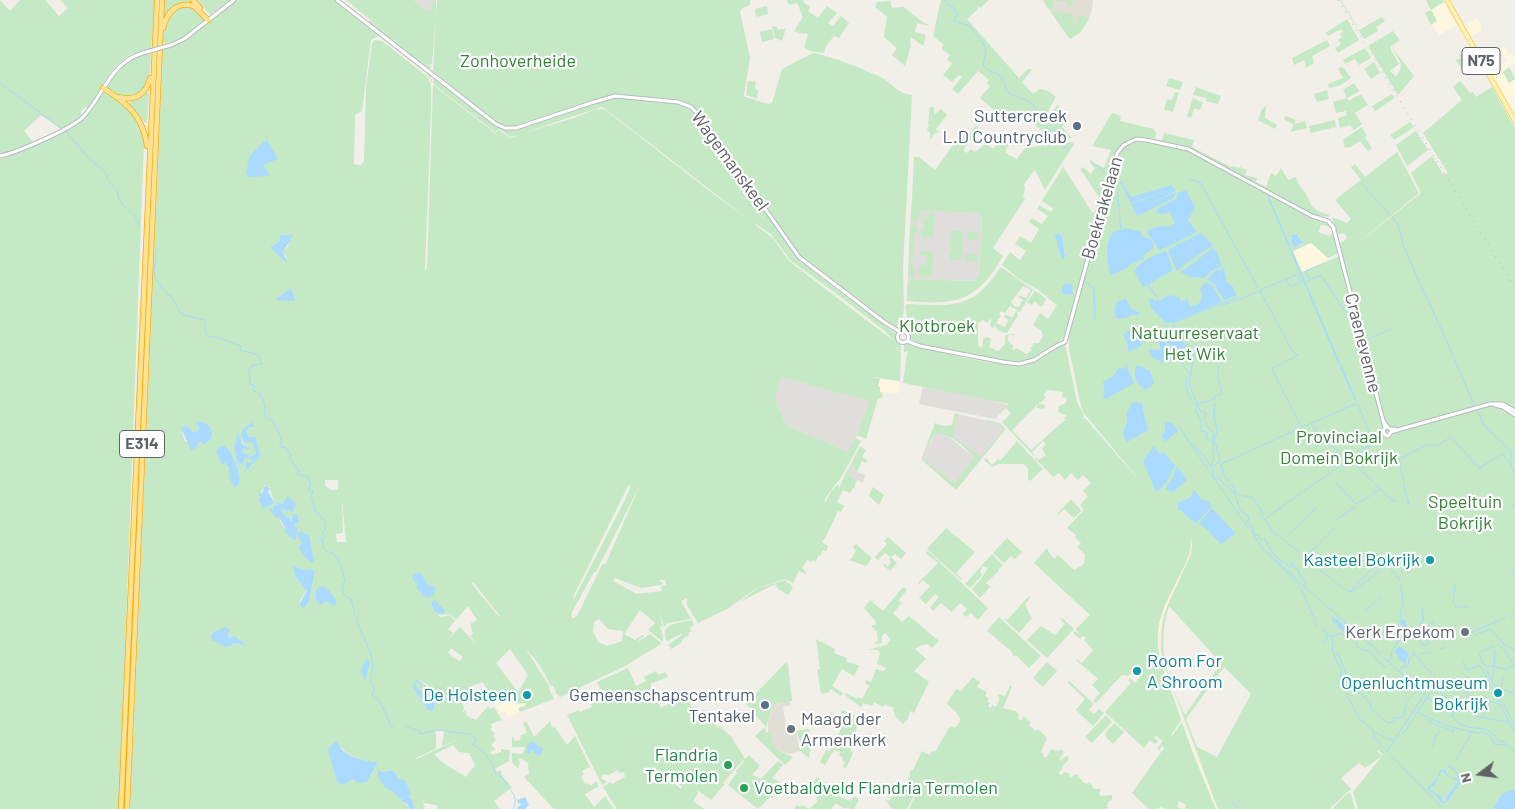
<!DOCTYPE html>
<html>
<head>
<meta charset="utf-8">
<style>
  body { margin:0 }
  #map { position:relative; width:1515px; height:809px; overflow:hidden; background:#f1efe8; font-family:Barlow,sans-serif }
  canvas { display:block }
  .north { position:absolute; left:1455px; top:749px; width:50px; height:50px; -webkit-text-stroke:4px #fff; paint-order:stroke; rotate:255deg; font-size:14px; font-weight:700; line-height:20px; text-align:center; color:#5f6368 }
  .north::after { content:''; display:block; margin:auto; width:18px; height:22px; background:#5f6368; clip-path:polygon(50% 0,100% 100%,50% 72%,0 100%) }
</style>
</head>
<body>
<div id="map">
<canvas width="1515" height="809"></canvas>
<div class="north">N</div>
</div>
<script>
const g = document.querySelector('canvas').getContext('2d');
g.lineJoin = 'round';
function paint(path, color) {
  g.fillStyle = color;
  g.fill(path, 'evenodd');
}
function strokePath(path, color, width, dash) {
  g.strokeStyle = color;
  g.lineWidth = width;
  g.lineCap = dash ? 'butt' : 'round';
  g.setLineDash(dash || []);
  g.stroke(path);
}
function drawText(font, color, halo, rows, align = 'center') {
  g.font = font + ' Barlow,sans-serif';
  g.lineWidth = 4.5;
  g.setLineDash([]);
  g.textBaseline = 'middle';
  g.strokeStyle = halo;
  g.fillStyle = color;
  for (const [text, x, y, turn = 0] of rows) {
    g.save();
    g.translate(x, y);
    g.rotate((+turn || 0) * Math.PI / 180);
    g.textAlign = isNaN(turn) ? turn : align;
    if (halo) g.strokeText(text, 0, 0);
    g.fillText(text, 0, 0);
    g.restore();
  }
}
const commercial = new Path2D(`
  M 1444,2 L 1457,25 L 1439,35 L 1432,24 L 1437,21 L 1430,10 Z
  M 1477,18 L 1482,27 L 1480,28 L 1481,31 L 1470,37 L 1463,25 Z
  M 1504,47 L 1508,54 L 1512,53 L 1515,57 L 1515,63 L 1503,72 L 1509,83 L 1515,79 L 1514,117 L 1490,74 L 1496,70 L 1495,68 L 1507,61 L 1500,49 Z
  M 1311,243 L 1328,258 L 1326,262 L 1302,272 L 1293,251 Z
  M 881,379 L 899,382 L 899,393 L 880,392 L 879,381 Z
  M 506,698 L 514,703 L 526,704 L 523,707 L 518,708 L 520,712 L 508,717 L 505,711 L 500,713 L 494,703 Z`);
const industrial = new Path2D(`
  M 413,0 L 434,0 L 431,11 L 427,11 Z
  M 911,206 L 982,211 L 979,281 L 908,279 Z
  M 781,377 L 869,401 L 857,436 L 848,452 L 786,425 L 775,400 Z
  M 923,387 L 976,397 L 1009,405 L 995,419 L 919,404 Z
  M 958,414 L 1000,424 L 1004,429 L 981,458 L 953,437 Z
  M 940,432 L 948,436 L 974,457 L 954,483 L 926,461 L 922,460 L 922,456 L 927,444 L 930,445 L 934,434 Z
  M 851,464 L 854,466 L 853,468 L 858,470 L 857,472 L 865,475 L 863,483 L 848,475 L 851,471 L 848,469 Z`);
const education = new Path2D(`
  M 1053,0 L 1093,0 L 1092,10 L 1087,22 L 1069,38 L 1048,8 Z
  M 788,701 L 790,702 L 791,705 L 783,707 L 786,727 L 788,733 L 796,731 L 800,751 L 789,754 L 775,749 L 770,732 L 768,732 L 768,721 L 774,704 Z`);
const green = new Path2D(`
  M 0,0 L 10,11 L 20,0 L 45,0 L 59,16 L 68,8 L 60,0 L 155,0 L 151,49 C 144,51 135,52 128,56 C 110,67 99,92 88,109 L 86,107 L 81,111 L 81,116 L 77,120 L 61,129 L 41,115 L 24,131 L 33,142 L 7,153 L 0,155 Z
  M 164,0 L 192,0 L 199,8 L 179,5 L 163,24 Z
  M 198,0 L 231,0 L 210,15 Z
  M 236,0 L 335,0 L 432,75 L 430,79 L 432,79 L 432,83 L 428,74 L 379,36 L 371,40 L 362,111 L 355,115 L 354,164 L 361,165 L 364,161 L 366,88 L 372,43 L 375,40 L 382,41 L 428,77 L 431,85 L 431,110 L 425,271 L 427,268 L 433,85 L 495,133 L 499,130 L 510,138 L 522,134 L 510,137 L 500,129 L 495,132 L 433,84 L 434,78 L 435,78 L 497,126 L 512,129 L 610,98 L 618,97 C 644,100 676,96 698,115 L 793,253 C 824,284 864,306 896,334 C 898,340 901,344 901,350 L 898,350 L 895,342 L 897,350 L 901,351 L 900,381 L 866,376 L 881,379 L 879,381 L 878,387 L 880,387 L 880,392 L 883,393 L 882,398 L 878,398 L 866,439 L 857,435 L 869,401 L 781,377 L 775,400 L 786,425 L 848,452 L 855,438 L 861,441 L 841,478 L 830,491 L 824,501 L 826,502 L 831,491 L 838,484 L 839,488 L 848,469 L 851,471 L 848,475 L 857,480 L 854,487 L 856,488 L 853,488 L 850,493 L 843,490 L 837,502 L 844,506 L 841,512 L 838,511 L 825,538 L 822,542 L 828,546 L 826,551 L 823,550 L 820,556 L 819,555 L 815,562 L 812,560 L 811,562 L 807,560 L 802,568 L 806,572 L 806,574 L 799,571 L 793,583 L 785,579 L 755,589 L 727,609 L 698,623 L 687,605 L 687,598 L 681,601 L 691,619 L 668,623 L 664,627 L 659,610 L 663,629 L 661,626 L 660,626 L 663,636 L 663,642 L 648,630 L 655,623 L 640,610 L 624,634 L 635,640 L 643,635 L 644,636 L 638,640 L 639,641 L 650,634 L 660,642 L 661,644 L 625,666 L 560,697 L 555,692 L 556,691 L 553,686 L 551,686 L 539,664 L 525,648 L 550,687 L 549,688 L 554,699 L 520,712 L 518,708 L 525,706 L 526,703 C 518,704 512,704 505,698 L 494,703 L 483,682 C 479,684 472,684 469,688 L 476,697 L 469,702 L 464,702 L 460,697 L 464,708 L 462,713 L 465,710 L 467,716 L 476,720 L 488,706 L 490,709 L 494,707 L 502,720 L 491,724 L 492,727 L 490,730 L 495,733 L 493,736 L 496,740 L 491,745 L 495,749 L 490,752 L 493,755 L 501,752 L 501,749 L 510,750 L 509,761 L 495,769 L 497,772 L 500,770 L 503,777 L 512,787 L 494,801 L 500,809 L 438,809 L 436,805 L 424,803 L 422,798 L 425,809 L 415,809 L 412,799 L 410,796 L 402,800 L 410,809 L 130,809 L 163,49 L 185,40 L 229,4 ZM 601,107 L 604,108 L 748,219 L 712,193 L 604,109 L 597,109 L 571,119 L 523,133 ZM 756,224 L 771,234 L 791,261 L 834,292 L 885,331 L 895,342 L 789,261 L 773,238 L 755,225 ZM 280,241 L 289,245 L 283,252 L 288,259 L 270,247 ZM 252,422 L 252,428 L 249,426 L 246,431 L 249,437 L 253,436 C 260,445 256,454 254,464 L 245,471 L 245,466 L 253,463 L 253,461 L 248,457 L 244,459 L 243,463 C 235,455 235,451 237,440 L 242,441 L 245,446 L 248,446 L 242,449 L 242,452 L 251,456 L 256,454 L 253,443 L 247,442 L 244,428 ZM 196,423 L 212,437 L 204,445 L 201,442 L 185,441 L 182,432 L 188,427 L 193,432 L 197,431 L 199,429 ZM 218,448 L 236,465 L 239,474 L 229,477 L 229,468 L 224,462 ZM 325,480 L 338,480 L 338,490 L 331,490 L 325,485 ZM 631,485 L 626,498 L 574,599 L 573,597 L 628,486 ZM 640,485 L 606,563 L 602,565 L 578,614 L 573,619 L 571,614 L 594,572 L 596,572 ZM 264,486 L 269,487 L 275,503 L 263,509 L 258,499 ZM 342,501 L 346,542 L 337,542 L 336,534 L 343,533 ZM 283,514 L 288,517 L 292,522 L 290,515 L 298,515 L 299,522 L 295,523 L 296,526 L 296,537 L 292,538 L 280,521 ZM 297,567 L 315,574 L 309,602 L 304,608 L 300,601 L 307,590 L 295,576 ZM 615,578 L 641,588 L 661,585 L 663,584 L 659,580 L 665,580 L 666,585 L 661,586 L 662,591 L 637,594 L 613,581 ZM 473,582 L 500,616 L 499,617 L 471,583 ZM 468,606 L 477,620 L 470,624 L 473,634 L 470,636 L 477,645 L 460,627 L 443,645 L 453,633 L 448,629 L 455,621 L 450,615 L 442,617 L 437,615 L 450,614 L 456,620 ZM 599,619 L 608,629 L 623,631 L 622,641 L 607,646 L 598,642 L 593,631 L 594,622 ZM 218,630 L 228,632 L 230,638 L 245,646 L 233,643 L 223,646 L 221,643 L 215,642 ZM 451,648 L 463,657 L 460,661 L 452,657 L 448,652 ZM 510,649 L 528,675 L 518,692 L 496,663 ZM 417,680 L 427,684 L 437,701 L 434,706 L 427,709 L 413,687 ZM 530,688 L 534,694 L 533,697 L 525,700 L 520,695 ZM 444,730 L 442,746 L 461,738 L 417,759 L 414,759 L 436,749 L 436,735 L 434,731 ZM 336,741 C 344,756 363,762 378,762 L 367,782 L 352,779 L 337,782 ZM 453,745 L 459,752 L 469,753 L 475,765 L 466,777 L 442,762 L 435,755 L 435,754 ZM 392,770 L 396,773 L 398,778 L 384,786 L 377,774 L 378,771 L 382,772 Z
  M 346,0 L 413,0 L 427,11 L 431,10 L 434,0 L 436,0 L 436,16 L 437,0 L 750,0 L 750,5 L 741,9 L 740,12 L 750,58 L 744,95 L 745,97 L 768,104 L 772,103 L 782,69 L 811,54 L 815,53 C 839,60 860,67 882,78 C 895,85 896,93 912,95 L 903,268 L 904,306 L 902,330 L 900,331 L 878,316 L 802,259 L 698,112 L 682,101 L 620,95 L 601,98 L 514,127 L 507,127 L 497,124 L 433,71 L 436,17 L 432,64 L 428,66 L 424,64 L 431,66 L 430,69 L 428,69 L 369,22 L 370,20 L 423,63 Z
  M 787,0 L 804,0 L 803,2 L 810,7 L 808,11 L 818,18 L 827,6 L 837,13 L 828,23 L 833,26 L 841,16 L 849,23 L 839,38 L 834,36 L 826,46 L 824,53 L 810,51 L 804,47 L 808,35 L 805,33 L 803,34 L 794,31 L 803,17 L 797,3 L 789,5 Z
  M 941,0 L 989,0 L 980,8 L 978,6 L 978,9 L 967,19 L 1019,78 L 1029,68 L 1032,70 L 1022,82 L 1033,94 L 1040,89 L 1048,91 L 1056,97 L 1048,111 L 1051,114 L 1057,105 L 1061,108 L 1060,110 L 1065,114 L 1062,118 L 1065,122 L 1062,127 L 1072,138 L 1044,143 L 1042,131 L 1019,110 L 1009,120 L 1001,113 L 999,115 L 980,98 L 990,86 L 987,83 L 989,80 L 978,71 L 958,94 L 952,89 L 962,77 L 959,75 L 952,82 L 943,75 L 953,63 L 947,60 L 950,55 L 942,49 L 943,44 L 933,36 Z
  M 1043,0 L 1073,0 L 1072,6 L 1067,6 L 1067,1 L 1053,1 L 1053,8 L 1050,8 L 1049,10 Z
  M 1340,0 L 1341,0 L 1359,30 L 1382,17 L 1385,21 L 1376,27 L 1378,31 L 1364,39 Z
  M 1427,0 L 1443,0 L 1444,2 L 1431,10 L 1437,21 L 1431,25 L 1425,13 L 1431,10 L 1426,1 Z
  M 890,1 L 892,8 L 904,7 L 924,23 L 929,25 L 929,26 L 917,23 L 915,32 L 926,35 L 923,46 L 911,37 L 910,42 L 911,45 L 905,66 L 892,55 L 897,48 L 884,37 L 887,17 L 875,7 L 877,2 Z
  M 182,6 L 195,8 L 205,20 L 179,40 L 162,44 L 168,15 Z
  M 767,6 L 768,14 L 756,17 L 755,9 Z
  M 1050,11 L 1072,14 L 1072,16 L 1074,16 L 1073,22 L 1075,24 L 1077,24 L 1078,16 L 1090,17 L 1081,32 L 1070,39 Z
  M 1347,19 L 1359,40 L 1338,53 L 1335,48 L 1341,44 L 1338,40 L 1342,37 L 1340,34 L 1343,32 L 1341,29 L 1328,36 L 1325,33 Z
  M 772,25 L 773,27 L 776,26 L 778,30 L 786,28 L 782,41 L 775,38 Z
  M 772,29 L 774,39 L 762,42 L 760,32 Z
  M 1393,31 L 1400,40 L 1391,46 L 1391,50 L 1399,64 L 1390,71 L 1396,77 C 1406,63 1398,61 1393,49 L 1414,76 L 1398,95 L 1368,46 Z
  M 1327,40 L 1330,46 L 1312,56 L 1314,63 L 1306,68 L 1304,60 L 1294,65 L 1292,58 Z
  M 1365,48 L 1371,58 L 1359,65 L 1355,59 L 1345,64 L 1343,60 Z
  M 1470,49 L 1477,61 L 1464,72 L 1456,60 L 1461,58 L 1459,55 Z
  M 151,52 C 150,61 151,72 148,81 C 141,101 122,99 108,88 L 107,86 C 118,66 130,58 151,52 Z
  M 1374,62 L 1380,73 L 1371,79 L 1364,69 Z
  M 1341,67 L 1344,68 L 1351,78 L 1341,85 L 1329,88 L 1328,84 L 1343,78 L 1338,69 Z
  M 1509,67 L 1515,79 L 1509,83 L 1503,72 Z
  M 1169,78 L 1183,82 L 1180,90 L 1166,86 Z
  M 748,81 L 756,82 L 755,88 L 758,90 L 757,99 L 746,95 Z
  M 1460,81 L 1470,93 L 1473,92 L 1476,97 L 1492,87 L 1515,128 L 1515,809 L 1358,809 L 1353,792 L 1383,755 L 1378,750 L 1377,751 L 1382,756 L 1365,768 L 1359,763 L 1341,778 L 1351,789 L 1329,809 L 1218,809 L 1162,659 C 1160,638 1161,620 1169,601 L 1168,599 C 1144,647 1169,676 1181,720 L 1171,735 L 1172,736 L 1182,722 L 1216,809 L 1185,809 L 1186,805 L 1179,801 L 1177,807 L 1182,809 L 1167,809 L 1160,807 L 1158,809 L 1149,809 L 1132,793 L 1164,748 L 1162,746 L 1159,750 L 1157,749 L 1163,741 L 1156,736 L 1154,738 L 1158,741 L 1155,744 L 1150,740 L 1144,748 L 1105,712 L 1131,683 L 1128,681 L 1130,678 L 1135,683 L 1142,675 L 1135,668 L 1128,676 L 1122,675 L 1096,703 L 1093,701 L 1100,693 L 1092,685 L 1098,679 L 1076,660 L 1077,659 L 1082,663 L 1093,650 L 1084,640 L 1086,638 L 1083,636 L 1080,639 L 1073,633 L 1075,631 L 1080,635 L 1076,629 L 1090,615 L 1034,563 L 1047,548 L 1049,553 L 1054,559 L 1058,555 L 1074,570 L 1084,564 L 1085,554 L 1077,547 L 1081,543 L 1075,537 L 1076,535 L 1067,528 L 1084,510 L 1080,505 L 1088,496 L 1083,491 L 1091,483 L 1083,475 L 1078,480 L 1071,473 L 1065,480 L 1059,473 L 1053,477 L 1035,458 L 1036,457 L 1039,460 L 1046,455 L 1042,449 L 1046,444 L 1043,441 L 1032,452 L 1034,456 L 1002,422 L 1011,414 L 1006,408 L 1009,404 L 903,383 L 907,353 L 909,351 L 904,352 L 904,345 L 908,342 C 929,350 1006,370 1028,364 C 1041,360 1051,347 1065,344 L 1077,402 L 1084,416 L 1081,419 L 1085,418 L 1144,486 L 1083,412 L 1079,397 L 1069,349 L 1069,333 L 1117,158 L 1125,146 L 1136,141 L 1148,142 L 1189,151 L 1311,218 L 1326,221 L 1319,220 L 1329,224 L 1330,223 L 1334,231 L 1338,253 L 1328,258 L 1311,243 L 1293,251 L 1302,272 L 1342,255 L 1339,243 L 1343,242 L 1347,238 L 1344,233 L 1337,235 L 1332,217 L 1347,223 L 1351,219 L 1335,200 L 1361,180 L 1351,167 L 1355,164 L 1365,177 L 1397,152 L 1419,193 L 1347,252 L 1421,193 L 1411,173 L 1432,156 L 1443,174 L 1445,175 L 1448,173 L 1423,133 L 1462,100 L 1453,87 ZM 1321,225 L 1332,227 L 1333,233 L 1329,236 L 1318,232 ZM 1296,234 L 1304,244 L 1294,248 L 1293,242 L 1290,237 L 1290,235 ZM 1048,390 L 1063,392 L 1062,397 L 1067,398 L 1066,403 L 1059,406 L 1058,412 L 1068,416 L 1064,417 L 1065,420 L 1031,450 L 1012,430 L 1038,404 L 1037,408 L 1044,409 L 1045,405 L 1038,404 L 1044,400 L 1046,396 L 1043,395 ZM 1169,606 L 1221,663 L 1185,715 C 1167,678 1156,646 1169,606 ZM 1224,667 L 1251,694 L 1217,757 L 1197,747 L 1186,719 Z
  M 1354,83 L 1359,91 L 1347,98 L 1348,101 L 1361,94 L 1368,105 L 1355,113 L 1362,124 L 1354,130 L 1350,125 L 1340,128 L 1338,118 L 1347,115 L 1346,111 L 1336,113 L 1333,102 L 1347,98 L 1343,90 Z
  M 1196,87 L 1221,96 L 1218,104 L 1206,101 L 1207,98 L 1193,95 Z
  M 1327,90 L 1329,99 L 1317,102 L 1314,94 Z
  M 105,92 C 128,108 138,114 144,142 L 119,809 L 0,809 L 0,159 C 16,154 70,132 81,122 C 90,114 95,104 102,94 Z
  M 148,92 L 149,93 L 147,123 L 144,122 L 129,103 Z
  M 1175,92 L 1179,93 L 1173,112 L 1164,109 L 1167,99 L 1172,100 Z
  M 1392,94 L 1395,98 L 1375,111 L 1372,106 Z
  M 1193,98 L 1203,103 L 1200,110 L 1194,108 L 1191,118 L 1187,116 Z
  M 1266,106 L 1265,118 L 1277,125 L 1275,129 L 1258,120 L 1262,109 Z
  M 930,107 L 934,107 L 934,115 L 941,109 L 947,115 L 936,129 L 939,132 L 935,133 L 930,140 L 930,132 L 927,131 L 929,125 L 928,123 Z
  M 1112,113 L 1121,116 L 1120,121 L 1154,129 L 1154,131 L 1156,132 L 1155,139 L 1162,140 L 1164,133 L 1194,140 L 1192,147 L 1231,167 L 1232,166 L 1239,168 L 1240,167 L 1247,170 L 1245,175 L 1257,178 L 1256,182 L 1266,187 L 1271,173 L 1276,176 L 1281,168 L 1288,180 L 1296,177 C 1298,185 1300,185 1304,191 C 1314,208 1309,208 1329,215 L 1329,217 L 1313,215 L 1195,151 L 1139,138 C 1128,140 1121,144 1115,155 L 1068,329 L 1063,338 L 1056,344 L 1064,340 L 1063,341 L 1029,360 L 1016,363 L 928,347 L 920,344 L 911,339 L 905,329 L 907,316 L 905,306 L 907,304 C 918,304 930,306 942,305 C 973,304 985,290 1001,267 L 1033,290 L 1020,312 L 1018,311 L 1017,313 L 1018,315 L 1007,333 C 1002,333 996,330 995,325 L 994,328 L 991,327 L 990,324 L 992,320 L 990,319 L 987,323 L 983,320 L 978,323 L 978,346 L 982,348 L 983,339 L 988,337 L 991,339 L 989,347 L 998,351 L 1005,344 L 1005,335 L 1014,334 L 1015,335 L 1009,335 L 1007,339 L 1013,346 L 1012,349 L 1014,350 L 1017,348 L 1026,354 L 1032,350 L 1030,349 L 1034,343 L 1039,343 L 1043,336 L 1042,332 L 1033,325 L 1040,313 L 1048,319 L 1057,305 L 1037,289 L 1019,279 L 1002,265 L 1010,252 L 1020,260 L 1026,251 L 1015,244 L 1020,236 L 1031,243 L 1039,229 L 1029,222 L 1032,218 L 1042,224 L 1048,216 L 1037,209 L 1039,205 L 1051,212 L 1053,208 L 1042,201 L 1063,167 L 1092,212 L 1095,212 L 1099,197 L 1080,169 L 1083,167 L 1091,174 L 1095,168 L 1090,163 L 1091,161 L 1104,168 L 1111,150 L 1092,146 ZM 1057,233 L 1062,238 L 1065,254 L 1061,258 L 1060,251 L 1057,247 L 1057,241 L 1054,237 ZM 1023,286 L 1031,290 L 1026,298 L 1019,295 L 1018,297 L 1023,300 L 1019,307 L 1013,306 L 1014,305 L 1011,302 ZM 1010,306 L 1017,310 L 1012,318 L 1006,314 L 1004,317 L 1009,320 L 1005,327 L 996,323 L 1001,316 L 999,314 L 1001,311 L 1005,313 Z
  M 1286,116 L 1295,120 L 1295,124 L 1305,121 L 1307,128 L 1290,132 L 1294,125 L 1284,119 Z
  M 1335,120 L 1336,127 L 1311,133 L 1309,126 Z
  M 1410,122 L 1414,127 L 1394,140 L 1390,135 Z
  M 975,126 L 980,128 L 963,150 L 967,153 L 971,149 L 975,152 L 985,144 L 994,149 L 1000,137 L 1010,141 L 1005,153 L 1017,159 L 1025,148 L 1071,142 L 1074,144 L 1045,190 L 1035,170 L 1024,184 L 1025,189 L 1023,197 L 1025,199 L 993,248 L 1003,256 C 978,300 957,306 907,301 L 908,290 L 906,301 L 908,279 L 975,281 L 979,276 L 982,217 L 977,213 L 926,210 L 920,211 L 918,220 L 916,222 L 911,221 L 914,157 L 919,157 L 935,170 L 961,134 L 966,138 Z
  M 1362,127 L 1367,136 L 1365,138 L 1372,148 L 1368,151 L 1360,141 L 1351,147 L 1345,148 L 1343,140 Z
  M 1416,131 L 1428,150 L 1407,166 L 1396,145 Z
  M 930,212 L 935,214 L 934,236 L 932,237 L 922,237 L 920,231 L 924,229 L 924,218 L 928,218 Z
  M 915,225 L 918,230 L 914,234 L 912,267 L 916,272 L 913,276 L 908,275 L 910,226 Z
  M 953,231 L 961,231 L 963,234 L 962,259 L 960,260 L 951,260 L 950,258 L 950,251 L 952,251 L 952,247 L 950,247 L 951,232 Z
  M 967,232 L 977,232 L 979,238 L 977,240 L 967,239 L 965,233 Z
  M 921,251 L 931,252 L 933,253 L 932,274 L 930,276 L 921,276 L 918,273 L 920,265 L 926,265 L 927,255 L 921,255 L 919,253 Z
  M 966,253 L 976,254 L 978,259 L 976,261 L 966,261 L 964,259 Z
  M 1035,290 L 1046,299 L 1042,307 L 1034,301 L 1032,305 L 1027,303 Z
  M 955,413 L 958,414 L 953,437 L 981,457 L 1004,429 L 999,424 L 987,422 L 987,420 L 1000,423 L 1006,429 L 956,490 L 922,460 L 926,461 L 954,483 L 974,457 C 965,448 948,430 934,434 L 929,445 L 927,444 L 935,423 L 943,426 L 952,425 Z
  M 1017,441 L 1043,469 L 1030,481 L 1028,479 L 1028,469 L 1024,464 L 998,464 L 992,467 L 984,460 L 986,458 L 992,465 L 998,459 L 1000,461 Z
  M 860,446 L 866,450 L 862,457 L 867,460 L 866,463 L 862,461 L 858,470 L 853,468 L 854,466 L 851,464 Z
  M 873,487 L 884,495 L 879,505 L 869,496 Z
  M 1071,499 L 1080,509 L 1081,511 L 1074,518 L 1064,509 L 1058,515 L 1057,514 Z
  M 946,528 L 975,552 L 956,573 L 962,579 L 961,580 L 927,549 Z
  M 888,537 L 906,553 L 901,559 L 895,554 L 891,557 L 897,563 L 890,571 L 883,565 L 885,564 L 888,567 L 891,562 L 889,559 L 890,557 L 885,553 L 878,560 L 875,557 L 887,544 L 884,541 Z
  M 1007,538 L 1022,552 L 1015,559 L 1011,556 L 1004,563 L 993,553 Z
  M 856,544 L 872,558 L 866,566 L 849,560 L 852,558 L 856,550 L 853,548 Z
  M 928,551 L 988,608 L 978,620 L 971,613 L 966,617 L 963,614 L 967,609 L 960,603 L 952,612 L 941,603 L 933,611 L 930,607 L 939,597 L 935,594 L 926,604 L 919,598 L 930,586 L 923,580 L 919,584 L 918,583 L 938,563 L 926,553 Z
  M 992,554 L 1003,565 L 998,570 L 999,571 L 986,583 L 990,587 L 980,598 L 972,589 L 981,579 L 988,568 L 983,566 L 980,572 L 982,574 L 980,578 L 970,588 L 965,584 Z
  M 785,580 L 793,587 L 788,595 L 778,589 L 775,584 L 740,602 L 756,589 Z
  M 903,587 L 907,590 L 898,601 L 902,603 L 893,613 L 902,622 L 909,616 L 939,641 L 932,648 L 927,644 L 919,646 L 915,649 L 926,659 L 914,671 L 929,682 L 914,713 L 910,711 L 908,719 L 903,724 L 895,716 L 893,707 L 884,705 L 883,707 L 874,702 L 872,706 L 863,703 L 861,707 L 845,695 L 846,693 L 857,699 L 858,697 L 862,699 L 869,686 L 865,683 L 866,680 L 871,682 L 876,669 L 883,671 L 887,668 L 877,664 L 880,653 L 878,650 L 868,650 L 886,645 L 891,640 L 885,633 L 882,636 L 882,643 L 875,644 L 875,642 L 878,641 L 877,631 L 874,631 L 875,628 L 872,628 L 872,625 L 875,625 L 876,622 L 864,608 L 870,600 L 883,611 Z
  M 1029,596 L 1030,598 L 1025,604 L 1030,615 L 1032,618 L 1019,633 L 1003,618 L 1007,620 Z
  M 999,617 L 1041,656 L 1029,668 L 1016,655 L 1014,657 L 1011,651 L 987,631 Z
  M 1062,618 L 1073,628 L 1073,630 L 1047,658 L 1027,640 L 1041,626 L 1055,635 L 1065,624 L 1061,620 Z
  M 692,620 L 694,625 L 690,628 L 692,631 L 688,633 L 689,635 L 684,638 L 681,643 L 671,649 L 668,645 L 682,635 L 681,634 L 667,641 C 658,623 679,623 692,620 Z
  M 816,639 L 835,649 L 834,653 L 847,658 L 846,661 L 859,666 L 854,676 L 842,669 L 833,685 L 832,686 L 843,693 L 841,696 L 831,689 L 827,694 L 826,692 L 824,694 L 821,693 L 817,669 L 820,669 Z
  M 786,662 L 788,664 L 792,701 L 774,704 L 774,707 L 772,708 L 766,727 L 746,704 Z
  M 1047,662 L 1057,671 L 1043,687 L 1033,678 Z
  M 628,668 L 636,686 L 646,681 L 644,677 L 656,671 L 659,675 L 665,672 L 668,677 L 650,684 L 661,708 L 688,693 L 688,698 L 692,708 L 697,706 L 699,712 L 703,709 L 707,715 L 712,711 L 714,712 L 711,716 L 715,721 L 713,722 L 718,728 L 720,726 L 729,735 L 733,737 L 732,738 L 745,759 L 749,755 L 760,766 L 752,775 L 761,779 L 778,761 L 783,765 L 772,778 L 780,782 L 779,785 L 774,783 L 772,786 L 761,781 L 759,783 L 773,796 L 772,798 L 770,797 L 758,809 L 728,785 L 737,773 L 736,771 L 744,761 L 743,760 L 724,782 L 722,782 L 725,784 L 711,800 L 697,790 L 698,793 L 693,801 L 704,809 L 617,809 L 603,787 L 610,782 L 612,784 L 625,777 L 624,772 L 619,773 L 617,770 L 609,775 L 603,774 L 601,778 L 607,782 L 602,785 L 567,715 L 579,710 L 580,712 L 592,707 L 591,704 L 605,699 L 597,682 ZM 672,771 L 682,779 L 679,784 L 682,787 L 681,789 L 674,783 L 669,782 L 668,775 Z
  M 973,677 L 980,682 L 977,687 L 987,692 L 985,696 L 989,699 L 987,701 L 990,703 L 988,706 L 991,708 L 992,705 L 996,707 L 999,700 L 998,694 L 1005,696 L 1010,685 L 1012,687 L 1003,708 L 1015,711 L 1019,714 L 1018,719 L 1022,720 L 1024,716 L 1031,723 L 1029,725 L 1036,731 L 1038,729 L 1047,738 L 1041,752 L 1044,754 L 1043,756 L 1046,758 L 1051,749 L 1059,751 L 1061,749 L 1064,752 L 1059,760 L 1060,761 L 1066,756 L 1069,756 L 1068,758 L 1069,759 L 1062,767 L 1063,768 L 1059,772 L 1059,774 L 1061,775 L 1065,772 L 1070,774 L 1069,776 L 1071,777 L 1077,774 L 1083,782 L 1087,784 L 1090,782 L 1094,789 L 1101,789 L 1099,794 L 1101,796 L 1112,795 L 1112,800 L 1109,801 L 1107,806 L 1108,808 L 1106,809 L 909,809 L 927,770 L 907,809 L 892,809 L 885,799 L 888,801 L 896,794 L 899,795 L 910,776 L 909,774 L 911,770 L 913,770 L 922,751 L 930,755 L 932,751 L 935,752 L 950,726 L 955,728 L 961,720 L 956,712 L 947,704 L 956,689 L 961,691 Z
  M 1069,681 L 1094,704 L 1089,710 L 1094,714 L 1099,709 L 1104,713 L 1093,726 L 1076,710 L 1085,699 L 1068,683 Z
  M 415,682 L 424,685 L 434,699 L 429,700 L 414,684 Z
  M 842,710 L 860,717 L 850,750 L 853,753 L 846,768 L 843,767 L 845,762 L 842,761 L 843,758 L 839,755 L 840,752 L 834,750 L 825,765 L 820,762 L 826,750 L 829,751 L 833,747 L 820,741 L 821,737 L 836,743 L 843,722 L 838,719 Z
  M 1106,715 L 1112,722 L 1092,743 L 1085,737 Z
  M 526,721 L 534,737 L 550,721 L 552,728 L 555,727 L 567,745 L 575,736 L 590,767 L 582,771 L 584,774 L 581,777 L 586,785 L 588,783 L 591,786 L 596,781 L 599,786 L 585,794 L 594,807 L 605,796 L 614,809 L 554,809 L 524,777 L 529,774 L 528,763 L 520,758 L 518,760 L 520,762 L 518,769 L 512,762 L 512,753 L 522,754 L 525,749 L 524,747 L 512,747 L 512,738 L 513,737 L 514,741 L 520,740 L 521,735 L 527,733 L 523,723 Z
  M 1114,723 L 1124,732 L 1113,744 L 1105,736 L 1107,731 Z
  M 765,727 L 766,733 L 770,732 L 775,749 L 793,757 L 785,765 L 755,736 Z
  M 809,729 L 811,742 L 809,758 L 800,751 L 802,746 L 796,731 Z
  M 817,777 L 837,791 L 840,786 L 843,789 L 838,796 L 850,801 L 854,796 L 859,800 L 854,809 L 843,808 L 836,803 L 831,809 L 794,809 L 797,805 L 800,807 L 802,805 L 809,809 L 817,802 L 817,797 L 811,793 L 813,789 L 810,787 Z
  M 1348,793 L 1351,794 L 1355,809 L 1332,809 Z`);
const sand = new Path2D(`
  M 1191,538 L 1192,546 L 1191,554 L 1164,613 L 1160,630 L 1160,648 L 1165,673 L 1217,809 L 1216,809 C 1204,779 1189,747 1181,717 C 1172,686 1153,660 1159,626 C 1164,599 1181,578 1190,552 C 1191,548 1190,542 1191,538 Z`);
const water = new Path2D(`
  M 267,140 L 278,159 L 263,165 L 270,176 L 248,177 L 246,173 L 250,155 C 257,150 260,144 267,140 Z
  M 1121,181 L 1131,197 L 1172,185 L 1175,191 L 1144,207 L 1176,192 L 1174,198 L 1137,216 L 1131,204 L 1170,191 L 1131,203 L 1120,182 Z
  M 1186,190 L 1195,207 L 1188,220 L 1197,232 L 1163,249 L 1159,250 L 1146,231 L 1160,226 L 1169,227 L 1175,223 L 1170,212 L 1162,214 L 1156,212 L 1158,208 L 1176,199 L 1178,193 Z
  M 1127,228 L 1141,232 L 1143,237 L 1150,239 L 1154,246 L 1151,250 L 1144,255 L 1144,259 L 1129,265 L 1127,268 L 1112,275 L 1110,274 C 1108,259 1104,248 1112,233 Z
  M 1057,233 L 1062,235 L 1065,256 L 1063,260 L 1061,258 L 1060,251 L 1057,247 L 1057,241 L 1054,237 Z
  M 1201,233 L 1213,245 L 1185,264 L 1178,270 L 1176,270 L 1168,251 L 1169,249 Z
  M 1297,234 L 1298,237 L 1304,243 L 1294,248 L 1290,235 Z
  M 280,235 L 293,235 L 283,252 L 288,264 L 270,247 L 280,241 Z
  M 1212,248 L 1216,251 L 1222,266 L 1211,271 L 1205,278 L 1191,277 L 1180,272 L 1190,266 Z
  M 1166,251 L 1173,270 L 1144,287 L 1142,286 L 1134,271 C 1141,260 1154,255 1166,251 Z
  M 1224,268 L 1227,282 L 1233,287 L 1236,294 L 1236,296 L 1224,300 L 1215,285 L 1207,279 L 1215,271 Z
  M 1206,282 L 1212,285 L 1222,302 L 1174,322 L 1166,323 L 1152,309 L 1148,300 L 1153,298 L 1154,300 L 1159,301 L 1170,295 L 1180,298 L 1181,302 L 1187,299 L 1190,306 L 1196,306 L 1200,302 L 1202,295 L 1200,288 Z
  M 1066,284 L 1072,284 L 1073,294 L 1067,295 L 1062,293 L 1062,287 Z
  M 291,288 L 295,301 L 275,300 Z
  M 1125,298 L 1131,308 L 1140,313 L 1137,315 L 1131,315 L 1128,317 L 1117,319 C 1113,314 1114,308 1117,302 L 1123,300 Z
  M 1163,322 L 1186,346 L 1183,349 L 1176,350 L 1163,339 L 1167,329 Z
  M 1138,329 L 1148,332 L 1141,346 L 1128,352 L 1128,345 L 1123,334 L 1130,330 L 1132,332 Z
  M 1162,340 L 1171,348 L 1173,352 L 1170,361 L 1164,360 L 1162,362 L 1153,358 L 1148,349 L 1160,350 L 1160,341 Z
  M 1125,362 L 1134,383 L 1106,399 L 1104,399 L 1103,394 L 1105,393 L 1103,382 L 1112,377 L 1119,368 L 1123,369 L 1126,366 Z
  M 1137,365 L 1141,367 L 1143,366 L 1143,368 L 1150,371 L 1154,383 L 1150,387 L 1145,389 C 1136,385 1132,372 1137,365 Z
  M 1136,402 L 1143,404 L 1143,411 L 1148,430 L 1127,442 L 1123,434 L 1127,421 L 1127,412 L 1131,406 L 1131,403 Z
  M 197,421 C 204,421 213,427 212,435 C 212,439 207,442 204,445 L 201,442 L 198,442 L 196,448 L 191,450 L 181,428 L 185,426 L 188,427 L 193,432 L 197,431 L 199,429 L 196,422 Z
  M 252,422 L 254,427 L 249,427 L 246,431 L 249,437 L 252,436 L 256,438 L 260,457 L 245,472 L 246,462 L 252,463 L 253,461 L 248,458 L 244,459 L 243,464 L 240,464 L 237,461 L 234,447 L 237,440 L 236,437 L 238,434 L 243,445 L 250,448 L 248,450 L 243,448 L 242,452 L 251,456 L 256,454 L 253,443 L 244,442 L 241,434 L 244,428 Z
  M 1165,422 L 1173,423 L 1178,431 L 1165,442 L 1162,438 L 1162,433 L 1165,433 Z
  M 224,445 C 233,454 241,471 239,484 L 236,487 L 234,487 L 229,477 L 229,468 L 224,462 L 224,464 L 222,464 L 216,451 L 218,448 Z
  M 1154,446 L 1160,454 L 1164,452 L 1175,466 L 1166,483 L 1158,491 L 1155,490 L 1144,463 L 1144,459 Z
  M 1177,466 L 1187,480 L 1173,492 L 1166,489 L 1166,487 L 1172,479 Z
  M 267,486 L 270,489 L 268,492 L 275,503 L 263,509 L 258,499 L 260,497 L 258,495 L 263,492 L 264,487 Z
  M 1194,490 L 1202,500 L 1207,500 L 1212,506 L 1196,523 L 1184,514 L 1181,510 L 1177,510 L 1179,507 L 1177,503 L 1190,498 Z
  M 288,496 L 296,504 L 292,513 L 290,510 L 285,511 L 283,508 L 280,509 L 284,512 L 282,513 L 288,517 L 292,522 L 291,514 L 298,515 L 299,522 L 295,524 L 297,529 L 296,539 L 294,540 L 285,532 L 285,527 L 279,517 L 276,518 L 269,509 L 272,508 L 273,510 L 274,505 L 278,505 L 278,502 L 282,504 Z
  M 1212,508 L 1234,532 L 1235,534 L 1221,544 L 1213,536 L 1212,534 L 1199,523 Z
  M 300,531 L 307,535 L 309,535 L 314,561 L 312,563 L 304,556 L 299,547 L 302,543 L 297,535 Z
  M 293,566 L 306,570 L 311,569 L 315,572 L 309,602 L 304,608 L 306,610 L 302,608 L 300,603 L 307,591 L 295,576 Z
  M 420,572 L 429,586 L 434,586 L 436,590 L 435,592 L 432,591 L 435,593 L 430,598 L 423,596 L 417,588 L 418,585 L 412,578 L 413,575 Z
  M 322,586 L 327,588 L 336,600 L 335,606 L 326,601 L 320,605 L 315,599 L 316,590 Z
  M 435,600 L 445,611 L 443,614 L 435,612 L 431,603 Z
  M 1401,615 L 1401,620 L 1405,620 L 1408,629 L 1392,651 L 1403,630 L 1400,621 Z
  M 1332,617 L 1339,620 L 1338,623 L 1340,622 L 1347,629 L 1347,632 L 1341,631 L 1341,629 L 1338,628 L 1338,623 L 1333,623 Z
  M 225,627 L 230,630 L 228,633 L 230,638 L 234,636 L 247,646 L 233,643 L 232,646 L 229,645 L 226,647 L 212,640 L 211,636 L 214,632 Z
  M 1399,646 L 1409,653 L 1405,664 L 1399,659 L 1395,651 Z
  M 366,659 L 370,661 L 366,678 L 364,680 L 361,670 Z
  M 417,680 C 426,685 433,690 437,700 L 434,706 L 434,710 L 431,711 L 427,709 L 413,687 L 414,681 ZM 415,682 L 424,685 L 433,699 L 429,700 L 416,686 Z
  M 336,741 C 340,745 339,747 343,751 C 352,758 367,762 378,762 L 367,782 L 357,783 L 352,779 L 343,785 L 337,782 C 335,770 330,761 328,749 Z
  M 532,741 L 543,749 L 542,753 L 538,756 L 532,750 L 529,754 L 527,753 L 527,745 Z
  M 1446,765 C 1455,767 1459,773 1460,783 L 1447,802 L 1442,803 C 1439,798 1435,793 1429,791 L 1427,788 L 1438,777 L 1440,770 L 1445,770 L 1449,777 L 1442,771 L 1434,785 L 1429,789 L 1442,797 L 1443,801 L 1446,801 L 1446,797 L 1459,781 L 1451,778 L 1458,778 L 1455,771 Z
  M 378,770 L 382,772 L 392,770 L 396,773 L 398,779 L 405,780 L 411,795 L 409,796 L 412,799 L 415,809 L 410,809 L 407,804 L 402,801 L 402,799 L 404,798 L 400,799 L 392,791 L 394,787 L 391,791 L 384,786 L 377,775 Z
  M 1515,789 L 1515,809 L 1493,809 L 1502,794 Z
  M 525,797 L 529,805 L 525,809 L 516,809 L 522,804 L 518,803 L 517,800 Z`);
const stream = new Path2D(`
  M 945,0 L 947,5 L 953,7 L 957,14 L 954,21 L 970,26 L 983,43 L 986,50 L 983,66 L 991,72 L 995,72 L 1003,79 L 1006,89 L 1010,94 L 1028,101 L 1032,104 L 1040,116 L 1044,126 L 1051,132 L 1053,139 L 1058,141
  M 0,83 L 61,128
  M 65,131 L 89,158 L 107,174 L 108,181 L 118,191 C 116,204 131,209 136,218 C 138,221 138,224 139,226
  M 1061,145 L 1064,148 L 1070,148
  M 1090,160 L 1108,175
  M 1114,179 L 1116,180 L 1117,186 L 1121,232
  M 1189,179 L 1200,182 L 1258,288
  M 1361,183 L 1385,209
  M 1268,196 L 1340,364
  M 1268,197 L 1339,364
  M 1386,210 L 1390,215
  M 1392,217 L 1398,224 L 1404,247 L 1421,286
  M 156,248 L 154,277 L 168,295 L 171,296 L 182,315 L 205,320 L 205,332 L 209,337 C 220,336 230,343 241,346 L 240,350 C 246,352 252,352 258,355 L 262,364 L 253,365 L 249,371 L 250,384 L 255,386 L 253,391 L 258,392 C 263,399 267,405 264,414 L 268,419 L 272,420 C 276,427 280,433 282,443 L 279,445 L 281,447 L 285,447 L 291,455 L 289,457 L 299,471 L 296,474 L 308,476 L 311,485 L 308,489 L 313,491 L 311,497 L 313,499 L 315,510 L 326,523 L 325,530 L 322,533 L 326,537 L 322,538 L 324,550 L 332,553 L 338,559 L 345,580 C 342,587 341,593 347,598 L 351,599 L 354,610 L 354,614 L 358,618 L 357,622 L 370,651 L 373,667 L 370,682 L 373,686 L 374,692 L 371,694 L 380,701 L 391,726 L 394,728
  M 1309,279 L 1306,271 L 1322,264
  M 1086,282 L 1092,287
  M 1305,282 L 1321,275 L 1354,325 L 1356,325
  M 1147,283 L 1159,301
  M 1094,288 L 1095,319
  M 1422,288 L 1438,322
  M 1260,291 L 1293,352 L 1298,355 L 1296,356
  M 1233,302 L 1298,274 L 1301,282 L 1290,287 L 1286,279
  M 1221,306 L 1231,302
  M 1173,321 L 1176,331 L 1195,352 L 1189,383 L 1200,411 L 1206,413 C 1203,423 1207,427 1215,434 L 1212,438 L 1217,447 L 1216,449 L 1219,453 L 1220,462 L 1211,467
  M 1174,323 L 1238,297
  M 1439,324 L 1453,356
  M 1366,340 L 1391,329
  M 1173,352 L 1176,354 L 1187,371 L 1191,374
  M 1454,359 L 1474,404
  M 1341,365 L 1356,400
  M 1340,366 L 1355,400
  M 1187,377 C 1184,388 1189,398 1196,406 L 1196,412 L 1201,420 L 1201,431 L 1207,432 L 1207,439 L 1213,442 C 1213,449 1213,454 1214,460 L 1211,463 L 1212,465
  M 1278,381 L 1301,426
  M 1278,381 L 1272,368 L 1295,357
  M 1357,403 L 1370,433
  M 1198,404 L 1215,399 L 1215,396 L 1222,394 L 1218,378 L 1218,366
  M 1477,410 L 1484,425 L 1511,451 L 1511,465 L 1515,475
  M 1311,424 L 1345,460
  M 1180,428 L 1207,468
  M 1276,439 L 1355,404
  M 1214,441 L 1217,431 L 1214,415 L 1215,403
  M 1374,443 L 1381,438
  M 1440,444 L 1451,437 L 1479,468 L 1503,454 L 1511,465
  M 1194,446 L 1206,458 L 1210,466
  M 1350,459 L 1372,444
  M 1221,464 L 1274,440
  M 1221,464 L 1223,470 L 1222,473 L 1230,483
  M 1212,468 L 1213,470 L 1212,475 L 1248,528
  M 1215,480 L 1219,477 L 1221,481 L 1234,492 L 1240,510 L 1249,517 L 1247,523 L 1251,526
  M 1335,482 L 1356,504 L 1370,496
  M 1404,483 L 1399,459 L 1427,445 L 1438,445
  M 1375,484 L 1392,500 L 1397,501
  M 1230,485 L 1233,486 L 1236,493 L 1242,496
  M 1404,486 L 1409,504 L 1406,503
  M 1304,491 L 1350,459 L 1373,482
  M 1372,494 L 1380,489
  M 1244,496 L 1252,497 L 1260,508 L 1263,517
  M 1512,506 L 1515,505
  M 1337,519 L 1356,506
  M 1252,527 L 1255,535 L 1259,535 L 1260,540 L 1265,539 C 1271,550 1273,559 1287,563 L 1286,565 L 1290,567 L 1292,566 L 1292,563 L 1294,564 L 1295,568 L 1299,571 L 1298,574 L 1302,576 L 1302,579 L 1305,582 L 1305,587
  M 1251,531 L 1262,548 L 1324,604
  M 1287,536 L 1316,508
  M 1299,552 L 1271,530 L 1265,519 L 1301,493
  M 1300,554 L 1344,589 L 1351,592 L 1370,579 L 1384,565
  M 1307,556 L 1337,526
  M 1277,563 L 1298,584
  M 1385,564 L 1400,580
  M 1512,571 L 1515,575
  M 1401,584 L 1403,602
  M 1298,586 L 1299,587
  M 1455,586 L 1453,602 L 1459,608
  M 1301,589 L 1313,616
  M 1349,592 L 1379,562
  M 1326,605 L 1381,654
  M 1456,607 L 1469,607
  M 1366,610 L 1381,597
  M 1401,616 L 1400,612 L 1404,604
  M 1511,616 L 1514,614
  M 1314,618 L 1317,622
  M 1314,623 L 1318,626
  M 1421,625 L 1423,620 L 1422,607
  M 1429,627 L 1432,621 L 1437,628 L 1431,630
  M 1322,628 L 1333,639 L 1332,651 L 1341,670
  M 1323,631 L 1328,637 L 1324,642
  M 1419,633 L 1416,635 L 1423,646 L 1429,643 L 1427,638
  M 1471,633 L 1506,617
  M 1475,635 L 1490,629 L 1505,645 L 1515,650
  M 1329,636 L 1334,636 L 1340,633 L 1342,635 L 1346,635
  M 1402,636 L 1405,639 L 1416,632 L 1420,627
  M 1407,636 L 1412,628
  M 1354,639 L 1358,648 L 1371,652 L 1380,663
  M 1497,645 L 1503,648 L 1514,665
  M 1493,646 L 1479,653 L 1484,665 L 1504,669 L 1515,665
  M 1440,649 L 1444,648
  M 1337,652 L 1343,666
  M 1413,652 L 1416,655
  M 1421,654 L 1430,652
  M 1411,657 L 1413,655 L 1415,656
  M 1417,657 L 1425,667
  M 1384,658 L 1430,700 L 1436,704 L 1443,705 C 1459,726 1460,727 1487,729 L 1493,735 L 1496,736 L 1496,738 L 1499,741 L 1504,742 L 1506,745 L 1509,746 L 1515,752
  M 1388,661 L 1391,659 L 1392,651
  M 1463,662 L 1467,670 L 1480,665 L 1482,669
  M 1381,663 L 1384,667 L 1386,666
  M 1403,667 L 1408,666 L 1409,658
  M 1494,667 L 1495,651
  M 1427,668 L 1433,675
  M 1344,669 C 1349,684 1351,689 1366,698
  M 1486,669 L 1513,723 L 1515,722
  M 1483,670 L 1515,734
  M 1399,671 L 1405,664
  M 1341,672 L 1340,680 L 1345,690
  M 1465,676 L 1472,679
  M 1450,678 L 1451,679
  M 1452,679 L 1456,680 L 1456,682
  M 1474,679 L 1489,685
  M 1493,679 L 1493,670
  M 1436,681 L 1444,700
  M 1455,682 L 1468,694
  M 1496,687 L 1515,694
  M 1501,689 L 1503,678
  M 1345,691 L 1359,718 L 1374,731 L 1374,738 L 1387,751
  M 1413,695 L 1417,691
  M 1470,695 L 1498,704
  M 1460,698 L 1469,703 L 1471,707
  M 1367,699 L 1370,702 L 1371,708 L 1376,713
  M 1406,702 L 1412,696
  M 1450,706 L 1453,711 L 1453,717
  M 1471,710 L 1474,716 L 1508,722
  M 1419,713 L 1443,724
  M 1378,714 L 1380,717
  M 1414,717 L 1436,685
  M 1382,718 L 1388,723 L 1394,721 L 1394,718 L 1399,718
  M 1400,718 L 1404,716 L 1404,711 L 1406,709 L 1406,705
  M 1425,719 L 1441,727
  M 1515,724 L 1515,726
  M 405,725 L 414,730 L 418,729 L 420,734 L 438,730 L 470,734
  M 1444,725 L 1472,732 L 1479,733 L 1482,731 L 1490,736 L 1492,740 L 1494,742 L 1493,744 L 1505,745
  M 1443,727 L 1453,732 L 1454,727
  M 1376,733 L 1384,737
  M 1403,734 L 1413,719
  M 472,735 L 476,740 L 473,745 C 481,748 486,755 491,762 C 497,769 490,772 503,778 C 506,789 521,794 513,809
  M 1435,737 L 1439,732
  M 1386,738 L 1393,740
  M 1467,741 L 1471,733
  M 1433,747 L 1435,738
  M 1387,751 L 1422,698
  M 1389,753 L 1443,809
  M 1456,760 L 1466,742
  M 1232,802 L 1239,809`);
const secondary = new Path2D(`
  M 337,0 L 496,124 L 505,128 L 516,128 L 594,102 L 615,96 L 678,102 L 691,107 L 699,115 L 799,257 L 884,322 L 900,332
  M 171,45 L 184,39 L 234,0
  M 0,156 C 18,152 72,129 84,116 C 104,94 111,62 143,53
  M 1333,226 L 1385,428 L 1383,431 L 1385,435 L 1388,436 L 1391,432 L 1401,429 L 1490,404 L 1503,404 L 1515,411
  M897.5 337a5.5 5.5 0 1 1 11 0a5.5 5.5 0 1 1-11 0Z
  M 907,341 L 920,346 L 1003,362 L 1019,364 L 1034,360 L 1056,346 L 1065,342 L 1115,160 L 1117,153 L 1124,145 L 1136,139 L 1146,140 L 1188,149 L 1312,216 L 1328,221 L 1334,228
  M 1495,405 L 1503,407 L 1515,415
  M 1385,423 C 1387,428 1390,430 1395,429`);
const primary = new Path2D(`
  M 1447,0 L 1515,121`);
const motorway = new Path2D(`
  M 193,0 L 200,8
  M 163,28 C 167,12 177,1 194,6 L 208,20
  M 103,88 C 126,102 144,117 147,146
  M 119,97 C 135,102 147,93 150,78
  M 121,809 L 157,0
  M 127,809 L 162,0`);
const rail = new Path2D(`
  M 1338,0 L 1515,288`);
const secondaryBridge = new Path2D(`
  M 143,53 L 171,45`);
const markers = [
  [1077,126,5,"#5c6f8a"],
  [1430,560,5,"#0f9aa8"],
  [1465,632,5,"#6b7280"],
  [1137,671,5,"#0f9aa8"],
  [1498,693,5,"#0f9aa8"],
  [527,695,5,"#0f9aa8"],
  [765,705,5,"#5c6f8a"],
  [791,729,5,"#6b7280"],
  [728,765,5,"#2e9e5b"],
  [744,788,5,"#2e9e5b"]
];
const shields = [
  [1481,61,38],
  [142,444,45]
];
const shieldNames = [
  ["N75",1481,61],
  ["E314",142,444]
];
const parkNames = [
  ["Zonhoverheide",518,61],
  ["Klotbroek",937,326],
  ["Natuurreservaat",1195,333],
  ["Het Wik",1195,354],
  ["Provinciaal",1339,437],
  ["Domein Bokrijk",1339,458],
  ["Speeltuin",1465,502],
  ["Bokrijk",1465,523]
];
const serviceNames = [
  ["Suttercreek",1067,116],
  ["L.D Countryclub",1067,137],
  ["Gemeenschapscentrum",755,695],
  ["Tentakel",755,716]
];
const streetNames = [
  ["Wagemanskeel",730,161,54],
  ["Boekrakelaan",1102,208,-74],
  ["Craenevenne",1363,343,76]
];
const cultureNames = [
  ["Kasteel Bokrijk",1420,560],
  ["Room For",1147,661,"left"],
  ["A Shroom",1147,682,"left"],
  ["Openluchtmuseum",1488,683],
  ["Bokrijk",1488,704],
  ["De Holsteen",517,695]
];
const worshipNames = [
  ["Kerk Erpekom",1455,632],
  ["Maagd der",801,719,"left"],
  ["Armenkerk",801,740,"left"]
];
const leisureNames = [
  ["Flandria",718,755],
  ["Termolen",718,776],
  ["Voetbaldveld Flandria Termolen",754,788,"left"]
];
paint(commercial, '#fef7e0');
paint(industrial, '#e0deda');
paint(education, '#e1ded6');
paint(green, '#c5e8c5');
paint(sand, '#fbf3d9');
paint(water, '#aadaff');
strokePath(stream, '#aadaff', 1);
strokePath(secondary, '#b6babf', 5);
strokePath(primary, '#f2c960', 5.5);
strokePath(motorway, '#f9ab00', 6);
strokePath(secondary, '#fff', 3);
strokePath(primary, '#fff2af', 4);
strokePath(motorway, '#fde293', 4.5);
strokePath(rail, '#b6b7b8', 1, [1, 6]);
strokePath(secondaryBridge, '#b6babf', 5, []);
strokePath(secondaryBridge, '#fff', 3);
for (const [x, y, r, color] of markers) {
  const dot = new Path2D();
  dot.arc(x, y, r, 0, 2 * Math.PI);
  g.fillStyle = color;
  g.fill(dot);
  strokePath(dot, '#fff', 2);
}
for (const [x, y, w] of shields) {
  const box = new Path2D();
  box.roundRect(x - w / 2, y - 13.5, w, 27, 4);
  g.fillStyle = '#fff';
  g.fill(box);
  strokePath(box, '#5f6368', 1);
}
drawText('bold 16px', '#5f6368', null, shieldNames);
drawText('18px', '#348238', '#fff', parkNames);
drawText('18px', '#4e5e75', '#fff', serviceNames, 'right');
drawText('18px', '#5f6368', '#fff', streetNames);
drawText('18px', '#0d838f', '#fff', cultureNames, 'right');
drawText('18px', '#5b616d', '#fff', worshipNames, 'right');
drawText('18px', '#27864d', '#fff', leisureNames, 'right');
</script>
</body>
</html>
